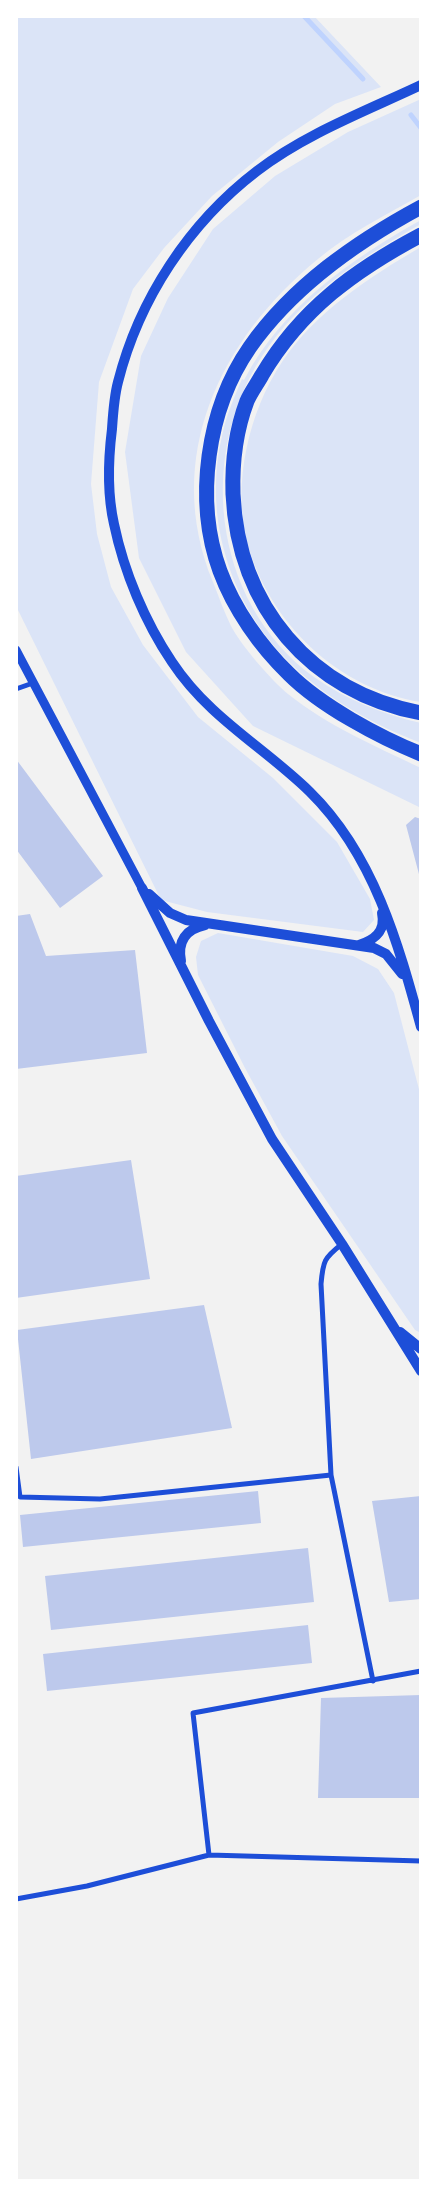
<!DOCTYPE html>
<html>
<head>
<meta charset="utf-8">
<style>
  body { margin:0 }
  #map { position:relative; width:437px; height:2197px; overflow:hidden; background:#f2f2f2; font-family:"DM Sans",sans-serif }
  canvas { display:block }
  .frame { position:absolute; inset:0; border:18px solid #fff; pointer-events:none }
</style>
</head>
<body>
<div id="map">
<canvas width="437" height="2197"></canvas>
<div class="frame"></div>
</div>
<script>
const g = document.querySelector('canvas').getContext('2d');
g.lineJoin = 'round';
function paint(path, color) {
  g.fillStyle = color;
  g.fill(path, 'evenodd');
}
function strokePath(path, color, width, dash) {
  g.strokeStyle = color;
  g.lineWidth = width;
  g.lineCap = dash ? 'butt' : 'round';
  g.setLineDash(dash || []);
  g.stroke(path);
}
const green = new Path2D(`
  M 16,16 L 314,16 L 381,87 L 335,104 L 278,142 L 212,196 L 164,248 L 133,289 L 99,382 L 91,484 L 97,534 L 111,587 L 143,645 L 198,717 L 273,778 L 337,842 L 370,899 L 374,920 L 363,932 L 207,912 L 161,900 L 16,606 Z
  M 421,99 L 421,195 C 386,215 349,233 318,259 C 220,339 162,458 213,582 C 219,597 224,612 231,626 C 240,644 272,681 288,694 C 328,726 375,746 421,768 L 421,808 L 253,726 L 186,652 L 139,558 L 125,452 L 141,356 L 168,298 L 213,229 L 275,176 L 348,132 Z
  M 421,220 L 421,224 C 364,256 308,292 269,346 C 195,448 210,601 314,677 C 347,700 382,714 421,723 L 421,743 C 324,705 244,644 221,538 C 214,505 214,469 222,436 C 226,416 234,398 242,379 L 244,380 C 283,306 350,260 421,220 Z
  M 421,247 L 421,702 C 338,689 269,623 247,542 C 232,484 249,411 282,362 C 315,312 371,276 421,247 Z
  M 218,933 L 353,956 L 378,969 L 394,993 L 421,1097 L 421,1333 L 415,1330 L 282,1136 L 245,1068 L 198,975 L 196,957 L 201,941 Z`);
const stream = new Path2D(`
  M 304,16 L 363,79
  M 411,115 L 421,128`);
const building = new Path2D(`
  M 16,759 L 103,876 L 60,908 L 16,849 Z
  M 415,817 L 421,819 L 420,878 L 406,825 Z
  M 30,914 L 46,956 L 135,950 L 147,1053 L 16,1069 L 16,916 Z
  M 131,1160 L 150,1279 L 16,1298 L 16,1176 Z
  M 204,1305 L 232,1428 L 31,1459 L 17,1330 Z
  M 258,1491 L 261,1523 L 23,1547 L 20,1515 Z
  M 421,1496 L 421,1599 L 389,1602 L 372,1501 Z
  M 308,1548 L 314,1602 L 51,1630 L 45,1576 Z
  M 308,1625 L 312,1663 L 47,1691 L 43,1654 Z
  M 421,1695 L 421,1798 L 318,1798 L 321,1698 Z`);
const minor = new Path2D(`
  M 16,689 L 33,683
  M 342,1244 C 324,1258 323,1261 321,1284 L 331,1475 L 373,1681
  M 16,1467 L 20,1497 L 100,1499 L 331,1475
  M 209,1855 L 193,1713 L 421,1671
  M 16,1899 L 87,1886 L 209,1855 L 421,1861`);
const tertiary = new Path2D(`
  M 16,650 L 142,888`);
const secondary = new Path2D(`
  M 421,85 C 366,111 305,134 257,171 C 189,223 139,299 118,382 C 114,397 113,414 112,429 C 108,461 107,493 114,524 C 124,572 145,622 172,662 C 209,718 264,747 310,792 C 374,855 398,943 421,1027
  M 142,888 L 209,1021 L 272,1139 L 342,1244 L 421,1371
  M 149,894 L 170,913 L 186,920 L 374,948 L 386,954 L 402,974
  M 359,945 C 374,940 386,932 382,913
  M 181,961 C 177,941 186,929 205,925
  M 400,1332 L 421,1349`);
const motorway = new Path2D(`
  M 421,207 C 356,242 293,286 250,347 C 207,409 194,500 220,571 C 234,609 260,646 289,674 C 321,706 379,737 421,754
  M 421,235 C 355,270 301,309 262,375 C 257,384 251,392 247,401 C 236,430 232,464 233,494 C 238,606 310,692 421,713`);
paint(green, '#dbe4f7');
strokePath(stream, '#bfd3fe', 5);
paint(building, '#bdc9ec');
strokePath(minor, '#1d4ed8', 5);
strokePath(tertiary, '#1d4ed8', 9);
strokePath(secondary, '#1d4ed8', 10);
strokePath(motorway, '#1d4ed8', 15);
</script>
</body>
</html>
